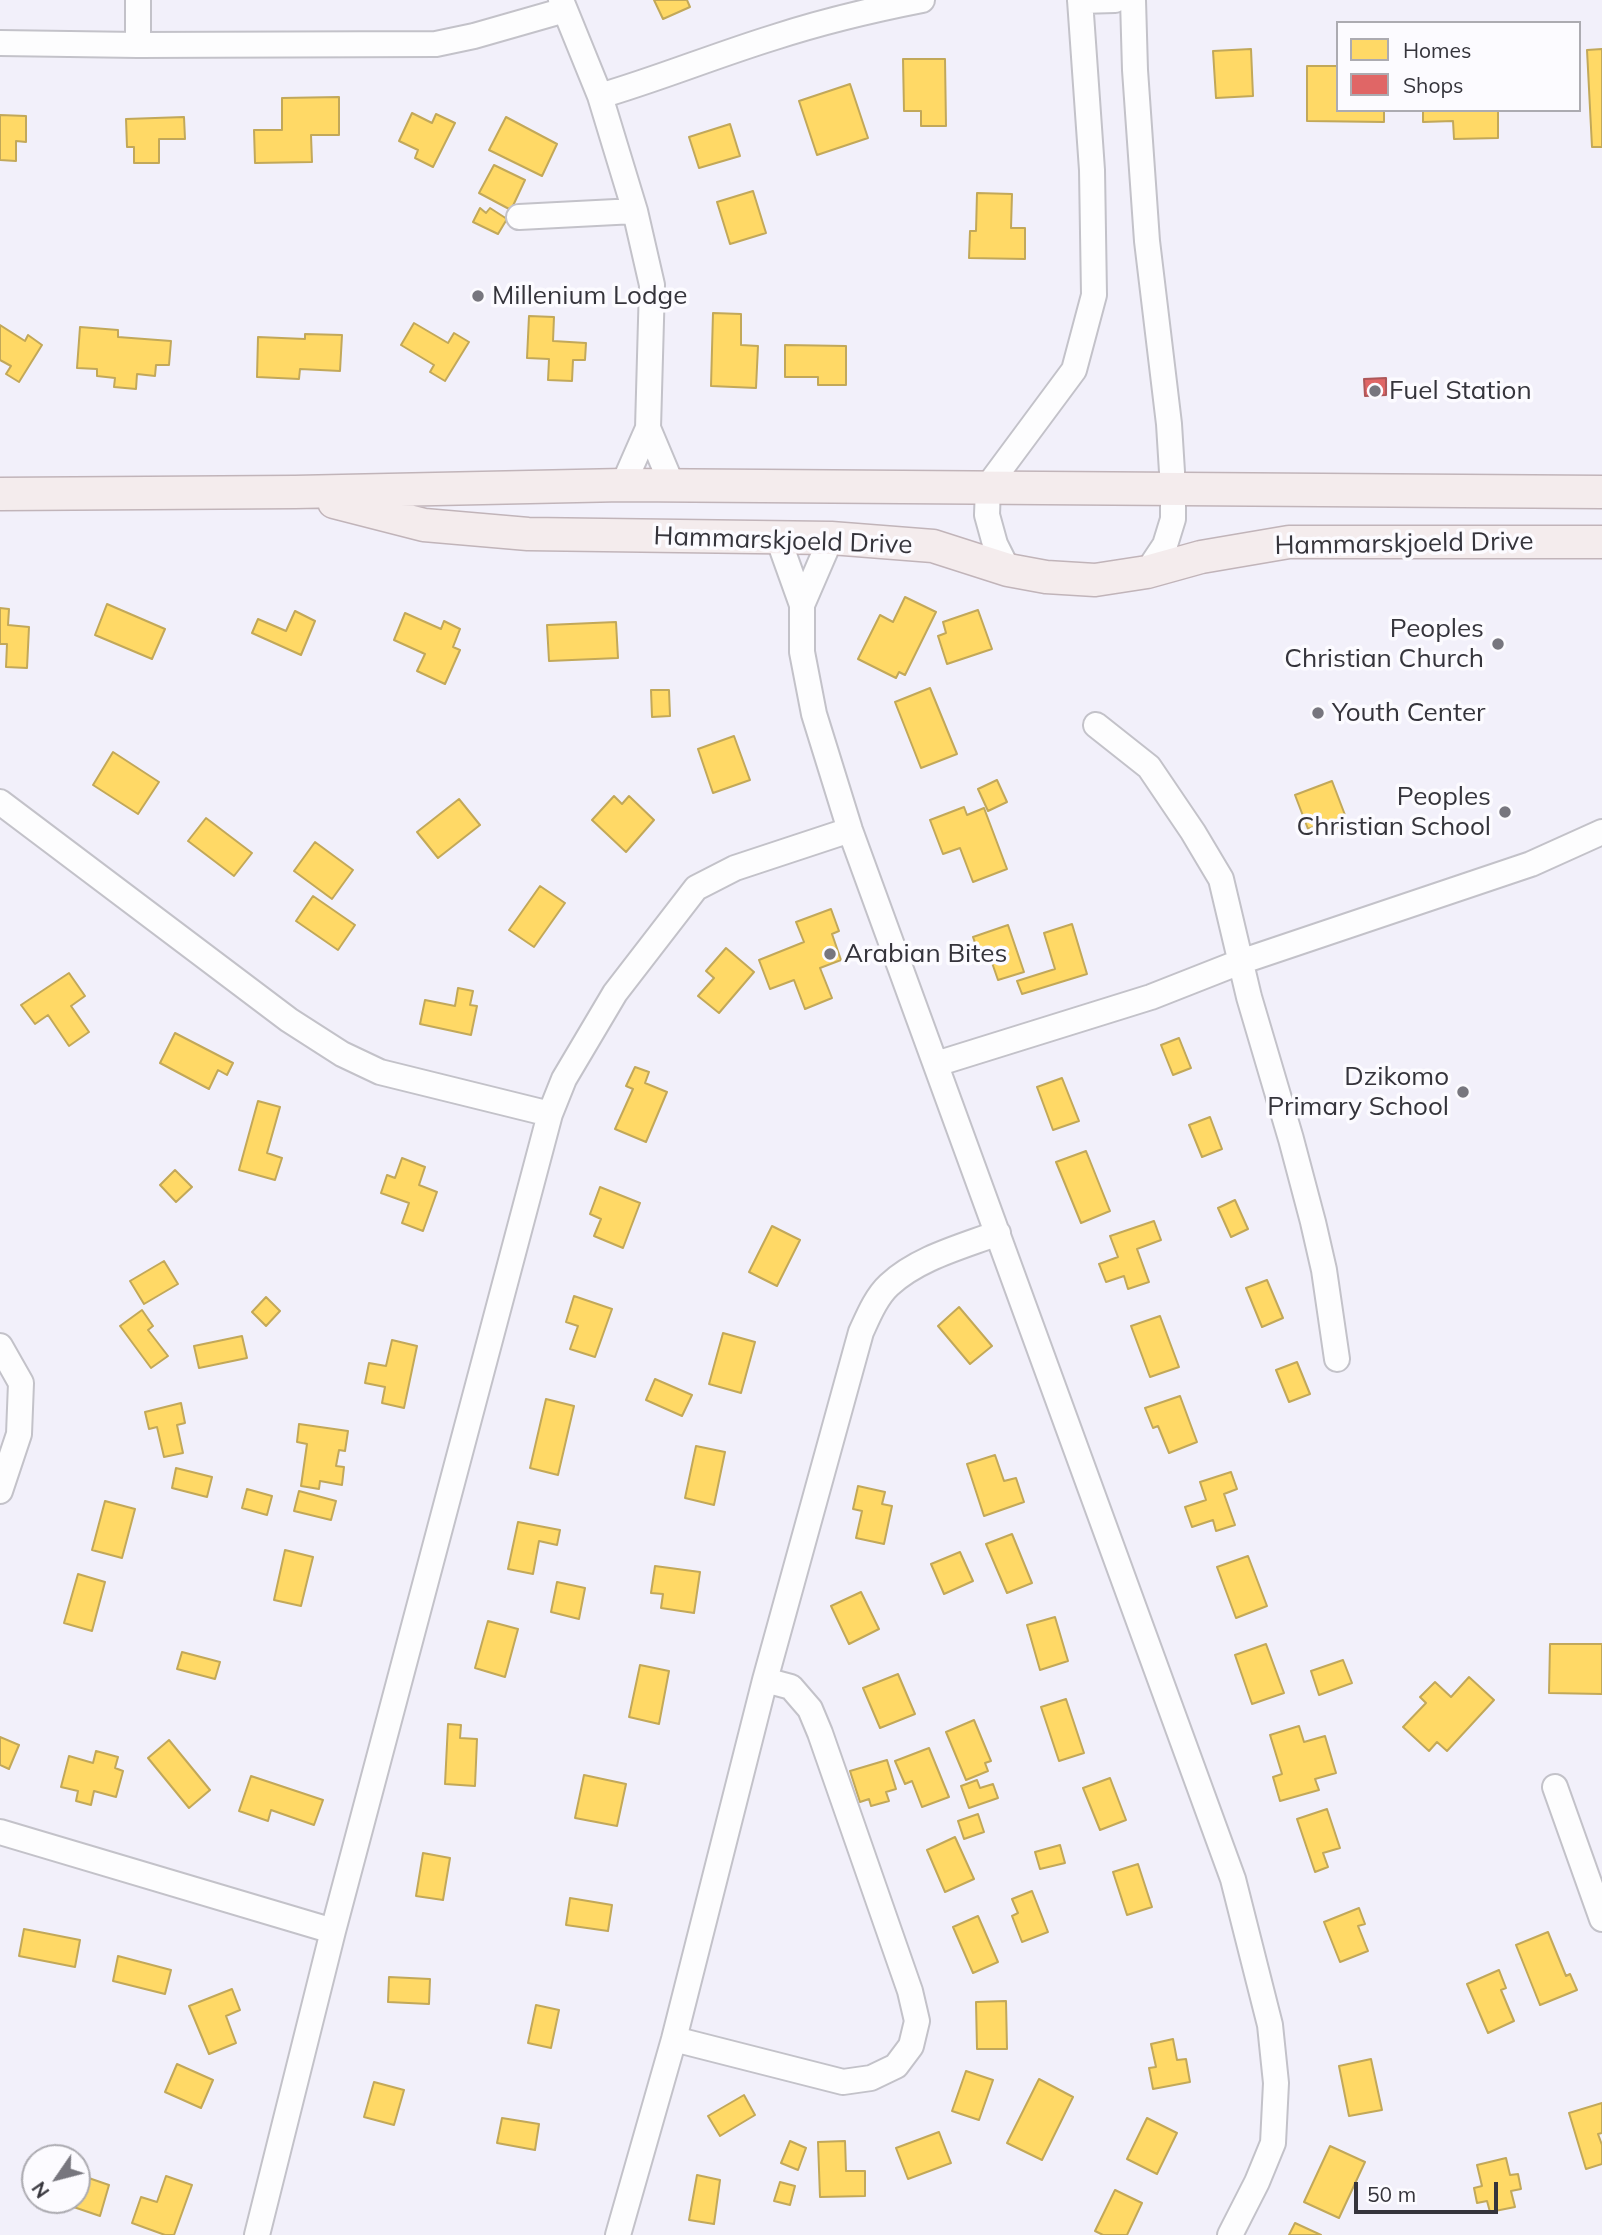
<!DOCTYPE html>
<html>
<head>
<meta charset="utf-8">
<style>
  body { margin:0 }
  #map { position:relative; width:1602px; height:2235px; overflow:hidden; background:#f2f0fa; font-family:Mulish,sans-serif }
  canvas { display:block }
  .legend { position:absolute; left:1336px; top:21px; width:245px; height:91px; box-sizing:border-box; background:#fcfbff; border:2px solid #acabb1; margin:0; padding:9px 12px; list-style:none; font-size:21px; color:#35343b }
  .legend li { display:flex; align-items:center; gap:14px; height:35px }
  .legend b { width:35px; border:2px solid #acabb1 }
  .north { position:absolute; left:21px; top:2144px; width:70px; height:70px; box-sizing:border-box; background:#fcfbff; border:2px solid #acabb1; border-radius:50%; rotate:235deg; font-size:19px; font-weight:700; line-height:28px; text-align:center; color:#35343b }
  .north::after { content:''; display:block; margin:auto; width:24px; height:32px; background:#77767e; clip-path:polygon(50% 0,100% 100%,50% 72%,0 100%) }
  .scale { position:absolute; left:1354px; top:2182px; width:144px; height:32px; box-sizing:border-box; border:4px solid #35343b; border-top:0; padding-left:9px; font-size:21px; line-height:24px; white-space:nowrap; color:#35343b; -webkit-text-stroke:5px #fcfbff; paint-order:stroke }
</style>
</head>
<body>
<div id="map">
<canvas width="1602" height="2235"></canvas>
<ul class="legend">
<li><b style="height:19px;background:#ffd966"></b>Homes</li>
<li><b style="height:19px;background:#e06666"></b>Shops</li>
</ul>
<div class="north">N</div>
<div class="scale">50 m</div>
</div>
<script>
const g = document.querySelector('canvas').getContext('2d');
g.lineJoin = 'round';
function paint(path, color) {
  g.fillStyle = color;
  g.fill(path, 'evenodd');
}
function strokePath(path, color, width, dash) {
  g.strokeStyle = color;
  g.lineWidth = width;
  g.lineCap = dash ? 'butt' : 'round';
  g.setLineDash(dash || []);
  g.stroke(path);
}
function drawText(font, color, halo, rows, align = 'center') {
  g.font = font + ' Mulish,sans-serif';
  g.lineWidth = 7;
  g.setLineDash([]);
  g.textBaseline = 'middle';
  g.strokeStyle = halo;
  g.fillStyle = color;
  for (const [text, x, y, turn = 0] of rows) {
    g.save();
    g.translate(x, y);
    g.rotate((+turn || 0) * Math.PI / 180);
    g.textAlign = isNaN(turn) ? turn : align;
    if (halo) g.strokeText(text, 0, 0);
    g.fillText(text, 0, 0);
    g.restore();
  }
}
const homes = new Path2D(`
  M 654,0 L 687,0 L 690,7 L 663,19 Z
  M 1251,49 L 1253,96 L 1216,98 L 1213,51 Z
  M 1602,49 L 1602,147 L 1592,147 L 1587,50 Z
  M 903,59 L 945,59 L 946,126 L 921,126 L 921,111 L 904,111 Z
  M 1307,66 L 1338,66 L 1338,110 L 1384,110 L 1384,122 L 1307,121 Z
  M 850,84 L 868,138 L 817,155 L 799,101 Z
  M 339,97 L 339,135 L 311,135 L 312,162 L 255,163 L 254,130 L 282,130 L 282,98 Z
  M 1423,110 L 1498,110 L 1498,138 L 1454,139 L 1453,121 L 1423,122 Z
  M 412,113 L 432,123 L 436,114 L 455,123 L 433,167 L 415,158 L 418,150 L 399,141 Z
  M 0,115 L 26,116 L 26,142 L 16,141 L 16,161 L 0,160 Z
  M 184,117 L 185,139 L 159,139 L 159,163 L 134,163 L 134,147 L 127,147 L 126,119 Z
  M 506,117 L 557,144 L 542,176 L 489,150 Z
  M 730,124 L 740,156 L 699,168 L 689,137 Z
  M 494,165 L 525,180 L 511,210 L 479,193 Z
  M 753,191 L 766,233 L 730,244 L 717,202 Z
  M 977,193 L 1012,194 L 1011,228 L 1025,228 L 1025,259 L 969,258 L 970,231 L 976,231 Z
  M 480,208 L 486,213 L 490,208 L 507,219 L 498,234 L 473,222 Z
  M 713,313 L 741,314 L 741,345 L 758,346 L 756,388 L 711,386 Z
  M 529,316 L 554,317 L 553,341 L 586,343 L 585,360 L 573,360 L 572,381 L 548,380 L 549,359 L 527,358 Z
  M 414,323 L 448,343 L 454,333 L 469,342 L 445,381 L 430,372 L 434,365 L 401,345 Z
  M 0,325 L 25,341 L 28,335 L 42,345 L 19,382 L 6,374 L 11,366 L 0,360 Z
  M 80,327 L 118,330 L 118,337 L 171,341 L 169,365 L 156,365 L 155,376 L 137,374 L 136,389 L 114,387 L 115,378 L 97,376 L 97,369 L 77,368 Z
  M 305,334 L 342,335 L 340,371 L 300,369 L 299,379 L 257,377 L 258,337 L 305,339 Z
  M 785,345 L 846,346 L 846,385 L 818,385 L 818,377 L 785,377 Z
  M 905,597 L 936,612 L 905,675 L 899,672 L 896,678 L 858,659 L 880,615 L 893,622 Z
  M 107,604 L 165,629 L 152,659 L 95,635 Z
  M 0,608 L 9,609 L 8,625 L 29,627 L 27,668 L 6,667 L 7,644 L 0,644 Z
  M 978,610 L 992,649 L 947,664 L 938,636 L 946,633 L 943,622 Z
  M 295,611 L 315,621 L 301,655 L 252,633 L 258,619 L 286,631 Z
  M 405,613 L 441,629 L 444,621 L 460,629 L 453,647 L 460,650 L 445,684 L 417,671 L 425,654 L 394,640 Z
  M 616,622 L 618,658 L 549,661 L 547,625 Z
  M 930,688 L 957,754 L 921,768 L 895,702 Z
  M 651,690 L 669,690 L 670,716 L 652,717 Z
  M 734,736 L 750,780 L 713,793 L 698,749 Z
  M 113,752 L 159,782 L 138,814 L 93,785 Z
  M 997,780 L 1007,802 L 988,811 L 978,789 Z
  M 1332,781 L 1345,815 L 1338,818 L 1342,826 L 1325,833 L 1321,824 L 1308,829 L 1295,795 Z
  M 614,796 L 622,804 L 629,796 L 654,820 L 626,852 L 592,820 Z
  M 459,799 L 480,825 L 438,858 L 417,832 Z
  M 964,807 L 967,815 L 984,808 L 1007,869 L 973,882 L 960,848 L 943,854 L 930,820 Z
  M 206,818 L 252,853 L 234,876 L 188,841 Z
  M 315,842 L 353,870 L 332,899 L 294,871 Z
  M 540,886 L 565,903 L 534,947 L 509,930 Z
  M 313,896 L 355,925 L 338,950 L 296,921 Z
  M 831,909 L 839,931 L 832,934 L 841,960 L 820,968 L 832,998 L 805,1009 L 794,980 L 770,989 L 759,960 L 804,942 L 796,922 Z
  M 1072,924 L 1087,974 L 1022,994 L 1017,981 L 1055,969 L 1044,933 Z
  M 1008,925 L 1024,972 L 998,980 L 990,957 L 981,960 L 973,937 Z
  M 726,948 L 754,972 L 719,1013 L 698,996 L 714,978 L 706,971 Z
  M 69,973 L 85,996 L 71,1006 L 89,1032 L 69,1046 L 48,1015 L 35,1024 L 21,1005 Z
  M 458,988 L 473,991 L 470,1005 L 477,1006 L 471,1035 L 420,1024 L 425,1000 L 455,1006 Z
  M 175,1033 L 233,1063 L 227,1075 L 218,1070 L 209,1089 L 160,1063 Z
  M 1179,1038 L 1191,1068 L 1173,1075 L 1161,1045 Z
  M 635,1067 L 649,1072 L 645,1083 L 667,1092 L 646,1142 L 615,1129 L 633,1089 L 626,1086 Z
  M 1062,1078 L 1079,1121 L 1053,1130 L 1037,1087 Z
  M 258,1101 L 280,1107 L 267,1153 L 282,1158 L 275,1180 L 239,1170 Z
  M 1210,1117 L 1222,1149 L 1202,1157 L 1189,1125 Z
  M 1086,1151 L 1110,1211 L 1081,1223 L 1056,1162 Z
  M 402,1158 L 425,1167 L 419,1185 L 437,1192 L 423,1231 L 402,1223 L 409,1203 L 381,1193 L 387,1175 L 395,1178 Z
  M 175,1170 L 192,1187 L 176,1202 L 160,1185 Z
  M 600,1187 L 640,1203 L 623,1248 L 594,1236 L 601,1219 L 590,1214 Z
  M 1235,1200 L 1248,1229 L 1231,1237 L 1218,1208 Z
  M 1154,1221 L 1161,1240 L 1137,1249 L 1149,1282 L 1128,1289 L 1124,1276 L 1106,1282 L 1099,1264 L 1118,1257 L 1110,1236 Z
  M 772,1226 L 800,1240 L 777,1286 L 749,1272 Z
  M 164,1261 L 178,1284 L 144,1304 L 130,1281 Z
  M 1267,1280 L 1283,1318 L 1262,1327 L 1246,1288 Z
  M 574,1296 L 612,1309 L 595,1357 L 570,1349 L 578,1326 L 566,1322 Z
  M 266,1297 L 280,1311 L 266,1326 L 252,1312 Z
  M 959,1307 L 992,1346 L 970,1364 L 938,1326 Z
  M 142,1310 L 153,1326 L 148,1330 L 168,1356 L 151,1368 L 120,1326 Z
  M 1160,1316 L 1179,1367 L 1150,1377 L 1131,1326 Z
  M 723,1333 L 755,1342 L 741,1393 L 709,1384 Z
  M 242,1336 L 247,1358 L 199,1368 L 194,1346 Z
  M 392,1340 L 417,1346 L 404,1408 L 382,1403 L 385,1387 L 365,1383 L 369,1363 L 386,1366 Z
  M 1297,1362 L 1310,1394 L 1289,1402 L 1276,1370 Z
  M 655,1379 L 692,1395 L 682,1416 L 646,1400 Z
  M 1180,1396 L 1197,1442 L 1169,1453 L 1158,1426 L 1153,1428 L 1145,1408 Z
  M 546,1399 L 574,1406 L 558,1475 L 530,1468 Z
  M 181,1403 L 185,1423 L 177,1425 L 183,1453 L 164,1457 L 157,1427 L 149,1429 L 145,1412 Z
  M 299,1424 L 348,1431 L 345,1451 L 339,1450 L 336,1466 L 344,1467 L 342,1485 L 320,1481 L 319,1489 L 301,1486 L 307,1444 L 297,1442 Z
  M 696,1446 L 725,1452 L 714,1505 L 685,1498 Z
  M 995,1455 L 1004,1481 L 1016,1478 L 1024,1502 L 984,1516 L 967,1464 Z
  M 176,1468 L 212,1477 L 207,1497 L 172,1488 Z
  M 1231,1472 L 1237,1489 L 1224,1494 L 1235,1525 L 1216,1531 L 1213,1520 L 1192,1527 L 1185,1507 L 1206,1500 L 1200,1482 Z
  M 858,1486 L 885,1492 L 882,1504 L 892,1506 L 884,1544 L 856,1538 L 862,1511 L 853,1509 Z
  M 247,1489 L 272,1496 L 267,1515 L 242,1508 Z
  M 299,1491 L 336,1501 L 331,1520 L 294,1511 Z
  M 105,1501 L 135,1509 L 122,1558 L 92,1550 Z
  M 518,1522 L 560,1530 L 557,1545 L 539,1541 L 533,1574 L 508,1569 Z
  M 1012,1534 L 1032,1583 L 1007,1593 L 986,1544 Z
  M 285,1550 L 313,1557 L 301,1606 L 274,1600 Z
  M 960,1552 L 973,1581 L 944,1594 L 931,1564 Z
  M 1248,1556 L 1267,1606 L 1236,1618 L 1217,1567 Z
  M 655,1566 L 700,1572 L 694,1613 L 661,1608 L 663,1594 L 651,1593 Z
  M 78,1574 L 105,1582 L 92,1631 L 64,1623 Z
  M 557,1582 L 585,1588 L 579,1619 L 551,1612 Z
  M 861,1592 L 879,1629 L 849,1644 L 831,1606 Z
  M 1055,1617 L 1068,1661 L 1040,1670 L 1027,1625 Z
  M 488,1621 L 518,1629 L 505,1677 L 475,1668 Z
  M 1266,1644 L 1284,1693 L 1252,1704 L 1235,1655 Z
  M 1550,1644 L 1602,1644 L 1602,1694 L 1549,1693 Z
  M 182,1652 L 220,1662 L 215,1679 L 177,1669 Z
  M 1343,1660 L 1352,1683 L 1319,1695 L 1311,1671 Z
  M 640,1665 L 669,1671 L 659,1724 L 629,1717 Z
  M 898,1674 L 915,1714 L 880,1728 L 863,1688 Z
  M 1469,1677 L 1494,1700 L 1447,1751 L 1437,1742 L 1429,1751 L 1403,1727 L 1426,1703 L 1420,1697 L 1435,1682 L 1451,1697 Z
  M 1066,1699 L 1084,1753 L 1059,1761 L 1041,1707 Z
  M 974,1720 L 991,1761 L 985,1763 L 988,1771 L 966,1780 L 946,1732 Z
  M 448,1724 L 461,1725 L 460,1738 L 477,1739 L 475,1786 L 445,1784 Z
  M 1299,1726 L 1304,1742 L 1325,1736 L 1336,1773 L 1315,1779 L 1319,1790 L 1280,1801 L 1273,1777 L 1282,1774 L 1270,1735 Z
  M 0,1737 L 19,1745 L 9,1769 L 0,1765 Z
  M 169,1740 L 210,1790 L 189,1808 L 148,1758 Z
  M 929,1748 L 949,1797 L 922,1807 L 912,1781 L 905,1784 L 895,1761 Z
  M 96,1751 L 118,1757 L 115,1768 L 123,1771 L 116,1797 L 94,1791 L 91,1805 L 76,1801 L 78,1791 L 61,1787 L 69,1756 L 93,1763 Z
  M 887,1760 L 896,1789 L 886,1792 L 889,1801 L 871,1806 L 869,1799 L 860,1802 L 850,1771 Z
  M 584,1775 L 626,1784 L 617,1826 L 575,1818 Z
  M 251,1776 L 323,1800 L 314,1825 L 271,1810 L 268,1821 L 239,1811 Z
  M 1110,1778 L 1126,1820 L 1100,1830 L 1083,1788 Z
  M 977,1780 L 980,1788 L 993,1784 L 998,1798 L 969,1808 L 961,1786 Z
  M 1327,1809 L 1340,1848 L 1323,1853 L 1328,1867 L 1315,1872 L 1297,1819 Z
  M 978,1814 L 984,1832 L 964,1839 L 958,1821 Z
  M 955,1837 L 974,1879 L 945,1892 L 927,1850 Z
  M 1060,1845 L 1065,1863 L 1040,1869 L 1035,1852 Z
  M 423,1853 L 450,1858 L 443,1900 L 416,1896 Z
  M 1138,1864 L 1152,1907 L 1127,1915 L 1113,1872 Z
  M 1032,1891 L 1048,1932 L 1022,1942 L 1012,1916 L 1018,1913 L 1012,1899 Z
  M 570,1898 L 612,1905 L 608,1931 L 566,1925 Z
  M 1359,1908 L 1365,1924 L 1358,1926 L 1368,1951 L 1340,1962 L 1324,1922 Z
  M 978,1916 L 998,1962 L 973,1973 L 953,1927 Z
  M 24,1929 L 80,1940 L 75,1967 L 19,1956 Z
  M 1548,1932 L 1566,1976 L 1570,1974 L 1577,1990 L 1540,2005 L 1516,1945 Z
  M 118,1956 L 171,1970 L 165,1994 L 113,1981 Z
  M 1499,1970 L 1506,1988 L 1501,1990 L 1514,2021 L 1488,2033 L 1467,1984 Z
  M 389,1977 L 430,1979 L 429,2004 L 388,2002 Z
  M 232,1989 L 240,2010 L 226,2016 L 236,2043 L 209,2054 L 189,2006 Z
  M 1006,2001 L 1007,2049 L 977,2049 L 976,2002 Z
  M 536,2005 L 559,2010 L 551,2048 L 528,2043 Z
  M 1173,2039 L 1177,2060 L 1186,2059 L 1190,2082 L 1153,2089 L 1149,2068 L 1156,2067 L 1151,2044 Z
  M 1371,2059 L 1382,2110 L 1349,2116 L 1339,2066 Z
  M 177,2064 L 213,2080 L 201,2108 L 165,2092 Z
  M 966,2071 L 993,2080 L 979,2120 L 952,2111 Z
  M 1039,2079 L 1073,2097 L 1042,2160 L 1007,2143 Z
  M 374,2082 L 404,2090 L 394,2125 L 364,2117 Z
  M 744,2095 L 755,2115 L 720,2136 L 708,2116 Z
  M 1602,2103 L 1602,2133 L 1598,2134 L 1602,2145 L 1602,2164 L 1586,2169 L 1569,2113 Z
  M 502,2118 L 539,2124 L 535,2150 L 497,2143 Z
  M 1147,2118 L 1177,2133 L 1157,2174 L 1127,2159 Z
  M 939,2132 L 951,2163 L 908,2179 L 896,2148 Z
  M 790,2141 L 806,2148 L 798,2170 L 781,2163 Z
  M 845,2141 L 846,2171 L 865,2171 L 865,2196 L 820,2197 L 818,2142 Z
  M 1330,2146 L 1365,2162 L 1339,2218 L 1304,2202 Z
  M 1506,2158 L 1510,2175 L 1518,2174 L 1521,2189 L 1511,2191 L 1515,2207 L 1490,2212 L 1487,2201 L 1477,2203 L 1474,2188 L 1482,2186 L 1477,2165 Z
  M 77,2174 L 109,2185 L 100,2216 L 53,2200 L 77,2200 Z
  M 697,2175 L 720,2180 L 714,2224 L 689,2220 Z
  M 166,2176 L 192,2185 L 174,2235 L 165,2235 L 132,2223 L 141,2197 L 157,2202 Z
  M 780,2182 L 795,2186 L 790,2205 L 774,2201 Z
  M 1115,2190 L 1142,2203 L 1127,2235 L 1103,2235 L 1095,2231 Z
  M 1295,2223 L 1321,2235 L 1289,2235 Z`);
const shops = new Path2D(`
  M 1386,378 L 1386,395 L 1365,396 L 1364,379 Z`);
const minor = new Path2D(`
  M 138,0 L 138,45
  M 561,0 L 600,96 L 635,211 L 652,285 L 648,428 L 623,485
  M 1133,0 L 1135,70 L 1147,241 L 1169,424 L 1173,488 L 1173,519 L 1165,545 L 1147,572
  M 1080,1 L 1115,0
  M 0,43 L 138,45 L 436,44 L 474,36 L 565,10
  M 600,96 C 658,79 714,56 772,38 C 821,22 871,10 922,0
  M 519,217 L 635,211
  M 648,428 L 672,485
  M 778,538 L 802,605 L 802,652 L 814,714 L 850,830 L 1233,1879 L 1270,2025 L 1276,2083 L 1273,2143 L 1257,2182 L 1230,2235
  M 1008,570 L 995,544 L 987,515 L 988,486 L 1074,370 L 1094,295 L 1092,170 L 1080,0
  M 802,605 L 831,538
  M 1096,725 L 1149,767 L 1193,832 L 1221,879 L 1249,997 L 1291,1139 L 1313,1222 L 1324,1270 L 1337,1359
  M 0,802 L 289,1020 L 342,1054 L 380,1072 L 550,1114
  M 936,1064 L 1151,997 L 1240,962 L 1531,864 L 1602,832
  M 0,1346 L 21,1383 L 19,1434 L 0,1491
  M 1555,1787 L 1602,1919
  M 0,1832 L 333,1931
  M 674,2039 L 843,2082 L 871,2078 L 896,2066 L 911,2046 L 917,2021 L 910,1991 L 820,1733 L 810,1709 L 791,1687 L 765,1680
  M 257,2235 L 333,1931 L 550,1114 L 564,1079 L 615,993 L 696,888 L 735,868 L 850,830
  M 618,2235 L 674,2039 L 765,1680 L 861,1332 C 868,1317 876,1297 889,1285 C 918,1258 961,1247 998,1233`);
const major = new Path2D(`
  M 0,494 L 295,492 L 623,485 L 1602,492
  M 334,502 L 424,525 L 528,534 L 831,538 L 933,546 L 1008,570 L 1046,577 L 1095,580 L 1147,572 L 1201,557 L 1289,542 L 1602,542`);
const markers = [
  [478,296,7,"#77767e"],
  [1375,391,7,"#77767e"],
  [1498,644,7,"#77767e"],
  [1318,713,7,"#77767e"],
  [1505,812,7,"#77767e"],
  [830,954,7,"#77767e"],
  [1463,1092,7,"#77767e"]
];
const poiNames = [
  ["Millenium Lodge",492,296],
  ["Fuel Station",1389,391],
  ["Peoples",1484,629,"right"],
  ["Christian Church",1484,659,"right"],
  ["Youth Center",1332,713],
  ["Peoples",1491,797,"right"],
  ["Christian School",1491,827,"right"],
  ["Arabian Bites",844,954],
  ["Dzikomo",1449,1077,"right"],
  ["Primary School",1449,1107,"right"]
];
const streetNames = [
  ["Hammarskjoeld Drive",783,541,2],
  ["Hammarskjoeld Drive",1404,544,-1]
];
paint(homes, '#ffd966');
strokePath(homes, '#c2a859', 2);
paint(shops, '#e06666');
strokePath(shops, '#ad5759', 2);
strokePath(minor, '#c3c2c9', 28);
strokePath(major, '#c1b4b9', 35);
strokePath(minor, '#fdfdfe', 24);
strokePath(major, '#f4eced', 32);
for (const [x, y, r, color] of markers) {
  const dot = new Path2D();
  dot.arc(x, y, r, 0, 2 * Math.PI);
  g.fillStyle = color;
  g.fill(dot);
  strokePath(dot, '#fcfbff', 2.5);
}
drawText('26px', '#35343b', '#fcfbff', poiNames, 'left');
drawText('26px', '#35343b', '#fcfbff', streetNames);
</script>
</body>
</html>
